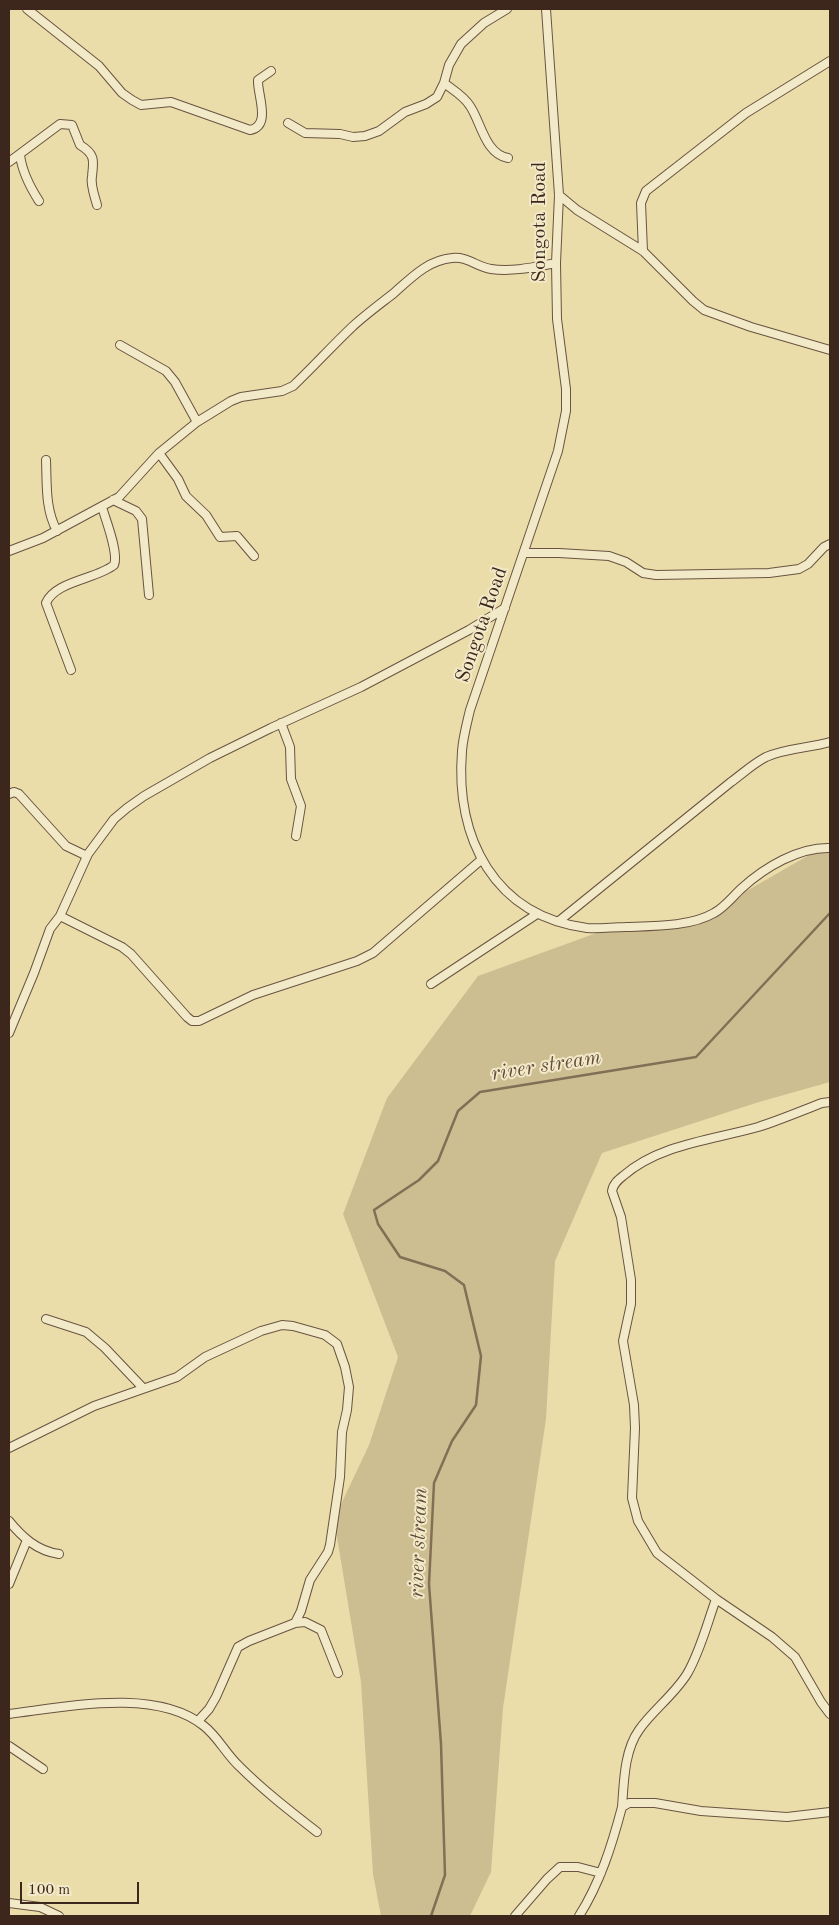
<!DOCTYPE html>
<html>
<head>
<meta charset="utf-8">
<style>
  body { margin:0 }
  #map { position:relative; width:839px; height:1925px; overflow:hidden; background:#ebddaa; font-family:"Old Standard TT",serif }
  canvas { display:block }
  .frame { position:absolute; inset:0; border:10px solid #3d271d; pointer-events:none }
  .scale { position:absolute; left:20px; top:1882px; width:119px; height:22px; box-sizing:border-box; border:2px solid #3d271d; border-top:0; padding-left:6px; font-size:15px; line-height:18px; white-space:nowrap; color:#3d271d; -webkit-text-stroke:4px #f2e9c8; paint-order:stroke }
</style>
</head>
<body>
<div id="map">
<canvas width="839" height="1925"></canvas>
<div class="frame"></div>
<div class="scale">100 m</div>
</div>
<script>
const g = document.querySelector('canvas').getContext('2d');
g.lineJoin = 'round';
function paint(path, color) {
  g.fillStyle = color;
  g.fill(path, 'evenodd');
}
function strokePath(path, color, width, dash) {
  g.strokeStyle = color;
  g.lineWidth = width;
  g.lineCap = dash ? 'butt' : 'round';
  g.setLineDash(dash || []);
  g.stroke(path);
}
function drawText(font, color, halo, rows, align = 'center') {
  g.font = font + ' "Old Standard TT",serif';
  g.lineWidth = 4;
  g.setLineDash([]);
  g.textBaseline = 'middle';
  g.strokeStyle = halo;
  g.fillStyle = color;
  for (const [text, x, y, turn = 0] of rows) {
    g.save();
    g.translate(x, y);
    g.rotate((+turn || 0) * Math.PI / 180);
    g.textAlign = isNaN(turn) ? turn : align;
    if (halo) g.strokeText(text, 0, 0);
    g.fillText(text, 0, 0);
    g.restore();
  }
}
const green = new Path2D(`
  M 830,843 L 830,1082 L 759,1102 L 602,1153 L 555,1261 L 546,1419 L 503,1708 L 491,1872 L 470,1916 L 381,1916 L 373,1874 L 361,1682 L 334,1519 L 369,1445 L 398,1357 L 343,1214 L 387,1098 L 478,976 L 613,927 L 696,920 Z`);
const stream = new Path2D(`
  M 431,1916 L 445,1875 L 441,1744 L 429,1584 L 434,1483 L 452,1441 L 476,1405 L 481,1356 L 464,1285 L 445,1271 L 400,1257 L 378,1224 L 374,1210 L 419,1180 L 438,1161 L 458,1111 L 480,1092 L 696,1057 L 830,913`);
const street = new Path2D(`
  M 27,9 L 99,66 L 122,93 L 132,100 L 141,105 L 171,102 L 250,130 C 272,126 257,94 258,80 L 271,71
  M 546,9 L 559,195 L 556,263 L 557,319 L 566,389 L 566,411 L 558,451 L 470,710 C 467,723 463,737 462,751 C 455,838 494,916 587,928 C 599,929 613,927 625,927 C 652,926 690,927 714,913 C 725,907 733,896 742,888 C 765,867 799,847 830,848
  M 444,83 C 453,90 464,96 470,106 C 481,122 485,154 508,158
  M 288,123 L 305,133 L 340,134 L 353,137 L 365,136 L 379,131 L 405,112 L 426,104 L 437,97 L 444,83 L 449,65 L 461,44 L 484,23 L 507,9
  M 20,155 C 22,171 30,187 39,201
  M 9,162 L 60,124 L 72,125 L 80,145 C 95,154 94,160 92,176 C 90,185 95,197 97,205
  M 559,195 L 577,210 L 643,251 L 693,301 L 704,310 L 751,327 L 830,350
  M 643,251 L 641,203 L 646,191 L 746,113 L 830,61
  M 120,345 L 166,371 L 175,382 L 197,422
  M 159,453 L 178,479 L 186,496 L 206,515 L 220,537 L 237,536 L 254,556
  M 46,460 C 47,484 45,509 57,531
  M 113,500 L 136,511 L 142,519 L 149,595
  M 9,551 L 43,538 L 119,497 L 159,453 L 197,422 L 231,401 L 241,397 L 282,391 L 293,386 C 313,367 332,346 352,327 C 365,315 380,304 394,293 C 411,278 428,260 452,258 C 467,256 477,267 491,269 C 513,272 534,267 556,263
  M 524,553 L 559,553 L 609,556 L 626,562 L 643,573 L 656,575 L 769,573 L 799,569 L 808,564 L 824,547 L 830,544
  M 71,670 L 46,603 C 55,581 97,579 114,565 C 119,553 106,521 102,507
  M 281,723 L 290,747 L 291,779 L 301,806 L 296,836
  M 9,794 L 14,792 L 19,794 L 66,846 L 87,856
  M 60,916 L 122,947 L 131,954 L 187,1017 L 192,1021 L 199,1021 L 253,995 L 357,961 L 373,953 L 481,860
  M 559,921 L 731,782 C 742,774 754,763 766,757 C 786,748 810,748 830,742
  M 431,984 L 537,914
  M 9,1033 L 34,973 L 50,929 L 60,916 L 88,854 L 114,819 L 127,808 L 144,796 L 210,758 L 271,728 L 361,687 L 469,630 L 505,608
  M 830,1102 L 822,1103 C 801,1111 780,1120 758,1127 C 712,1140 660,1144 623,1176 C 618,1180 613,1184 612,1191 L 621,1217 L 631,1280 L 631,1304 L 623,1341 L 634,1405 L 635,1428 L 632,1498 L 638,1521 L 657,1553 L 716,1599 L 772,1637 L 795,1657 L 821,1702 L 830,1714
  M 46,1319 L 86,1332 L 105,1348 L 143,1388
  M 9,1448 L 94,1406 L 177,1377 L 205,1357 L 261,1331 L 282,1325 L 293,1326 L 325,1335 L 337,1344 L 345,1367 L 349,1387 L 347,1410 L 342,1432 L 340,1477 L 330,1545 L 328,1552 L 310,1580 L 301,1611 L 295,1623 L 249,1641 L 238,1647 L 216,1697 L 209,1709 L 198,1721
  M 9,1521 C 22,1537 37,1551 59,1554
  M 9,1584 L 27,1540
  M 295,1623 L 305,1622 L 321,1630 L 338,1673
  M 9,1714 C 66,1707 156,1687 204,1726 C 218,1737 226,1754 239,1766 C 263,1790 290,1811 317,1832
  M 9,1746 L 43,1769
  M 622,1807 C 624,1782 624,1751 639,1730 C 652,1711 674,1695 687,1674 C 700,1652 707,1624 716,1599
  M 9,1903 L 40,1907 L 59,1916
  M 515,1916 L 547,1879 L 560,1867 L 578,1867 L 601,1873
  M 579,1916 C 600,1883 612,1845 622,1807 L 629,1803 L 655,1803 L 701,1811 L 787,1817 L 830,1812`);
const streetNames = [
  ["Songota Road",540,222,-90],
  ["Songota Road",482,625,-71]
];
const waterNames = [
  ["river stream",546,1066,-9],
  ["river stream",419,1543,-88]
];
paint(green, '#cdbe92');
strokePath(stream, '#826f55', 2.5);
strokePath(street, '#685440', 10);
strokePath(street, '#f2e9c8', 8);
drawText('20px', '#3d271d', '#f2e9c8', streetNames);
drawText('italic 21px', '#604b39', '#f2e9c8', waterNames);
</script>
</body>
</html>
